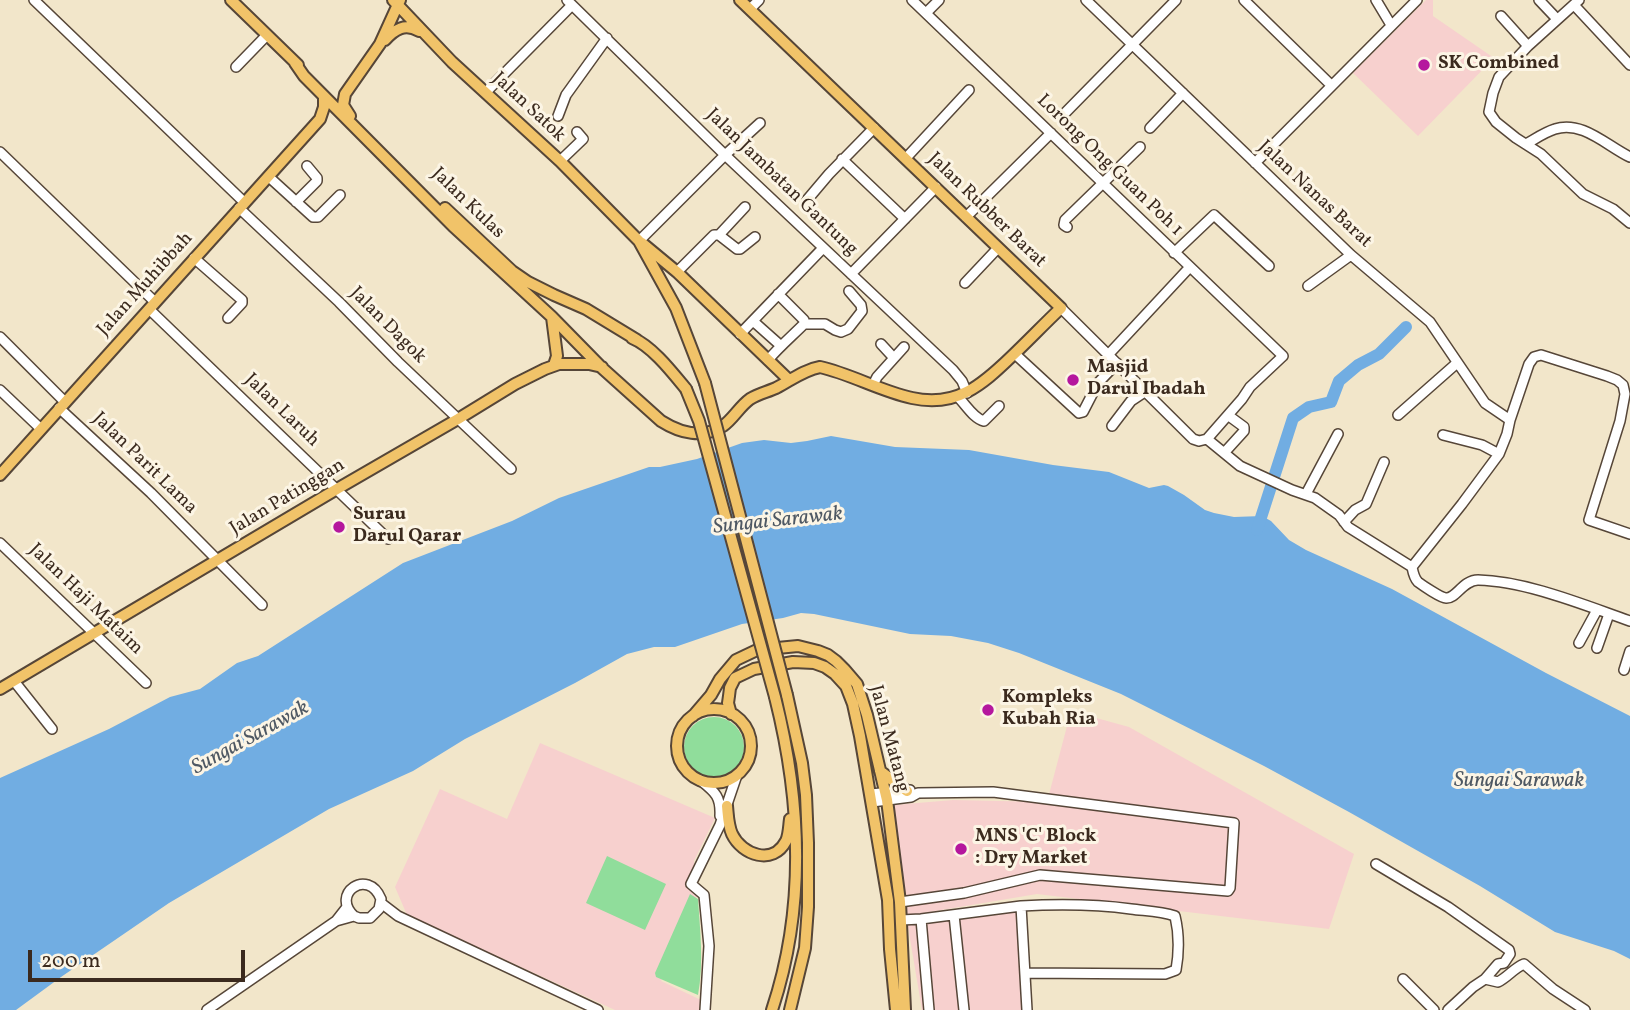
<!DOCTYPE html>
<html>
<head>
<meta charset="utf-8">
<style>
  body { margin:0 }
  #map { position:relative; width:1630px; height:1010px; overflow:hidden; background:#f2e6ca; font-family:Vollkorn,serif }
  canvas { display:block }
  .scale { position:absolute; left:28px; top:950px; width:217px; height:32px; box-sizing:border-box; border:4px solid #3b2a1e; border-top:0; padding-left:9px; font-size:21px; line-height:24px; white-space:nowrap; color:#3b2a1e; -webkit-text-stroke:5px #fcf5e5; paint-order:stroke }
</style>
</head>
<body>
<div id="map">
<canvas width="1630" height="1010"></canvas>
<div class="scale">200 m</div>
</div>
<script>
const g = document.querySelector('canvas').getContext('2d');
g.lineJoin = 'round';
function paint(path, color) {
  g.fillStyle = color;
  g.fill(path, 'evenodd');
}
function strokePath(path, color, width, dash) {
  g.strokeStyle = color;
  g.lineWidth = width;
  g.lineCap = dash ? 'butt' : 'round';
  g.setLineDash(dash || []);
  g.stroke(path);
}
function drawText(font, color, halo, rows, align = 'center') {
  g.font = font + ' Vollkorn,serif';
  g.lineWidth = 6;
  g.setLineDash([]);
  g.textBaseline = 'middle';
  g.strokeStyle = halo;
  g.fillStyle = color;
  for (const [text, x, y, turn = 0] of rows) {
    g.save();
    g.translate(x, y);
    g.rotate((+turn || 0) * Math.PI / 180);
    g.textAlign = isNaN(turn) ? turn : align;
    if (halo) g.strokeText(text, 0, 0);
    g.fillText(text, 0, 0);
    g.restore();
  }
}
const built = new Path2D(`
  M 1426,0 L 1433,0 L 1433,16 L 1494,58 L 1418,136 L 1353,73 Z
  M 1071,711 L 1129,727 L 1354,854 L 1329,929 L 1037,894 L 906,916 L 894,805 L 953,800 L 1047,802 Z
  M 540,743 L 715,818 L 694,861 L 697,890 L 696,901 L 661,981 L 701,1000 L 699,1010 L 615,1010 L 407,915 L 395,887 L 440,789 L 507,819 Z
  M 1025,907 L 1032,1010 L 922,1010 L 907,921 Z`);
const green = new Path2D(`
  M684 747a30 30 0 1 1 60 0a30 30 0 1 1-60 0Z
  M 607,856 L 666,884 L 645,930 L 586,903 Z
  M 690,894 L 698,899 C 700,930 704,963 698,995 L 656,977 L 655,973 Z`);
const water = new Path2D(`
  M 831,436 L 895,447 L 969,450 L 1053,465 L 1109,472 L 1149,488 L 1164,485 L 1168,486 L 1184,495 L 1205,510 L 1214,513 L 1234,517 L 1262,516 L 1271,521 L 1289,540 L 1306,550 L 1392,589 L 1546,673 L 1630,716 L 1630,959 L 1614,951 L 1555,932 L 1480,886 L 1349,812 L 1264,766 L 1121,694 L 1019,653 L 988,643 L 951,636 L 910,634 L 814,614 L 801,613 L 783,618 L 742,624 L 675,647 L 654,647 L 627,654 L 575,683 L 465,739 L 413,771 L 329,809 L 169,903 L 61,977 L 16,1010 L 0,1010 L 0,778 L 109,729 L 170,697 L 200,689 L 237,663 L 258,656 L 403,563 L 512,521 L 559,498 L 649,467 L 660,467 L 697,459 L 742,443 L 764,440 L 791,443 L 807,441 Z`);
const river = new Path2D(`
  M 1257,530 L 1293,418 L 1309,407 L 1331,402 L 1339,381 L 1358,365 L 1379,354 L 1406,327`);
const minor = new Path2D(`
  M 34,0 L 244,202
  M 567,0 L 725,155 L 953,370 L 962,381 L 967,393
  M 912,0 L 1283,356 L 1250,387 L 1242,399 L 1207,439
  M 1086,0 L 1351,255 L 1430,322 L 1485,403 L 1510,420
  M 1244,0 L 1331,85
  M 1376,0 L 1391,25
  M 1539,0 L 1557,19
  M 1579,0 L 1528,46 L 1499,77 L 1493,93 L 1489,112 L 1496,122 L 1516,138 L 1541,154 L 1583,194 L 1613,209 L 1630,223
  M 1574,5 L 1630,65
  M 750,9 L 759,0
  M 926,13 L 939,0
  M 1501,16 L 1528,46
  M 236,67 L 267,35
  M 486,92 L 572,5
  M 1066,112 L 1176,0
  M 558,116 L 566,95 L 607,38
  M 1150,128 L 1183,93
  M 1526,144 C 1535,139 1545,132 1555,129 C 1582,120 1607,146 1630,157
  M 0,152 L 155,302
  M 906,158 L 969,90
  M 842,159 L 905,219
  M 560,161 L 583,139 L 577,132
  M 1255,163 L 1417,0
  M 269,177 L 313,217 L 318,217 L 340,195
  M 807,200 L 829,174 L 874,128
  M 296,202 L 317,181 L 317,178 L 307,166
  M 239,208 L 339,302 L 398,362 L 511,469
  M 966,217 L 1051,133
  M 1067,227 L 1064,225 L 1065,220 L 1140,147
  M 719,235 L 745,207
  M 639,241 L 725,155 L 760,123
  M 1174,253 L 1214,215 L 1269,266
  M 194,258 L 242,300 L 242,303 L 228,318
  M 677,272 L 714,235 L 719,235 L 737,249 L 740,249 L 755,237
  M 851,274 L 936,187
  M 965,283 L 998,248
  M 1308,286 L 1351,255
  M 1061,308 L 1193,439 L 1199,441 L 1207,439
  M 149,309 L 388,539
  M 753,321 L 780,345
  M 804,324 L 825,324 L 835,330 L 841,332 L 848,329 L 862,311 L 861,305 L 849,291
  M 740,334 L 823,248
  M 0,337 L 65,402
  M 881,344 L 893,357
  M 1015,354 L 1079,413 L 1083,412 L 1098,383 L 1117,363
  M 1108,355 L 1189,268
  M 768,360 C 779,347 792,336 804,324 L 804,320 L 778,294
  M 873,385 L 877,377 L 904,347
  M 0,390 L 41,429
  M 958,397 C 966,405 974,419 984,421 L 999,406
  M 59,408 L 151,493 L 262,605
  M 1398,415 L 1457,363
  M 1112,426 L 1131,401 L 1146,391
  M 1443,435 L 1482,445 L 1499,454
  M 1207,439 L 1240,466 L 1292,490 L 1315,498 L 1339,515 L 1348,527 L 1412,567
  M 1224,453 L 1244,431 L 1244,427 L 1229,416
  M 1306,494 L 1338,434
  M 1344,522 L 1355,510 L 1366,504 L 1384,462
  M 1630,534 L 1589,520 L 1620,421 L 1625,394 L 1623,385 L 1617,380 L 1607,376 L 1541,355 L 1534,357 L 1529,364 L 1510,420 L 1507,434 L 1499,454 L 1462,504 L 1412,567 C 1413,572 1414,578 1418,582 C 1422,585 1441,598 1446,598 C 1456,599 1463,580 1478,580 C 1526,581 1584,605 1630,621
  M 0,543 L 146,683
  M 1579,643 L 1597,610
  M 1597,648 L 1609,614
  M 1624,670 L 1630,651
  M 14,681 L 52,729
  M 700,780 C 715,792 721,796 720,816
  M 871,794 L 910,790
  M 872,802 L 911,797 L 918,793 L 993,792 L 1234,823 L 1230,888 L 1228,891 L 1040,875 L 964,893 L 900,902
  M 1376,864 L 1448,907 L 1509,950 L 1510,954 L 1504,963 L 1498,964 L 1485,979 L 1473,987 L 1448,1010
  M 381,903 L 398,916 L 598,1010
  M 1021,906 C 1058,904 1094,904 1131,909 C 1146,911 1160,911 1175,916 C 1179,933 1179,953 1176,970 L 1165,974 L 1025,973
  M 954,915 L 964,1010
  M 921,919 L 929,1010
  M 901,920 L 921,919 L 1021,906 L 1027,1010
  M 336,921 L 354,916 L 359,918 L 370,918 L 379,909 L 381,899 C 368,867 330,894 354,916
  M 1403,979 L 1434,1010
  M 1485,979 L 1498,982 C 1508,977 1514,968 1524,964 L 1553,989 L 1585,1010
  M 207,1010 L 336,921 L 347,907
  M 705,1010 L 709,946 L 704,895 L 691,884 L 720,825 L 737,775`);
const major = new Path2D(`
  M 231,0 L 298,65
  M 393,0 L 452,62 L 560,161 L 639,241 L 676,308 L 705,383
  M 385,40 C 395,29 405,23 419,31
  M 295,63 L 304,76 L 453,226 L 552,317 L 602,368 L 661,421 C 680,433 703,439 723,426 C 733,419 740,406 750,399 C 758,394 767,392 776,388 C 790,381 803,370 820,367 C 851,374 880,391 912,398 C 956,408 982,385 1011,357 C 1028,341 1044,324 1061,308 L 740,0
  M 350,116 L 343,105 L 345,94 L 380,44 L 400,0
  M 445,208 L 512,271 L 528,282 L 554,295 L 586,309 L 637,340
  M 642,243 L 677,272 L 789,380
  M 552,317 L 557,356 L 554,365
  M 632,338 C 652,346 672,372 686,389
  M 0,475 L 320,119 L 324,107 L 324,97
  M 0,689 L 337,489 L 458,419 L 515,384 L 545,369 L 559,364 L 589,364 L 602,367
  M 787,695 L 802,763 L 806,795 L 808,843 L 808,907 L 805,948 L 790,1010
  M677 746a37 37 0 1 1 74 0a37 37 0 1 1-74 0Z
  M 731,714 L 728,703 L 729,696 L 730,688 L 735,678 L 754,669 L 793,662 L 814,663 L 825,667 L 835,674 L 846,686 L 853,704 L 860,736 L 888,900 L 890,949 L 896,1010
  M 693,716 L 711,695 L 720,679 L 736,660 L 757,650 L 798,646 L 818,651 L 828,655 L 836,661 L 845,670 L 857,684 L 867,715 L 887,800 L 900,902 L 905,1010
  M 880,771 L 907,791
  M 727,806 C 728,816 728,825 732,834 C 742,855 773,866 786,841 C 789,835 789,826 790,819
  M 772,1010 C 806,908 801,800 775,697`);
const majorBridge = new Path2D(`
  M 705,383 L 787,695
  M 686,389 L 699,421 L 775,697`);
const markers = [
  [1424,65,7,"#b5179e"],
  [1073,380,7,"#b5179e"],
  [339,527,7,"#b5179e"],
  [988,710,7,"#b5179e"],
  [961,849,7,"#b5179e"]
];
const poiNames = [
  ["SK Combined",1438,65],
  ["Masjid",1087,369],
  ["Darul Ibadah",1087,391],
  ["Surau",353,516],
  ["Darul Qarar",353,538],
  ["Kompleks",1002,699],
  ["Kubah Ria",1002,721],
  ["MNS 'C' Block",975,838],
  [": Dry Market",975,860]
];
const streetNames = [
  ["Jalan Satok",528,108,43],
  ["Lorong Ong Guan Poh 1",1109,166,44],
  ["Jalan Jambatan Gantung",781,183,44],
  ["Jalan Nanas Barat",1314,195,43],
  ["Jalan Kulas",467,204,44],
  ["Jalan Rubber Barat",986,211,44],
  ["Jalan Muhibbah",146,285,-48],
  ["Jalan Dagok",387,326,45],
  ["Jalan Laruh",281,411,44],
  ["Jalan Parit Lama",144,464,44],
  ["Jalan Patinggan",288,498,-31],
  ["Jalan Haji Mataim",85,600,44],
  ["Jalan Matang",888,739,75]
];
const waterNames = [
  ["Sungai Sarawak",778,522,-6],
  ["Sungai Sarawak",251,739,-29],
  ["Sungai Sarawak",1519,782]
];
paint(built, '#f7d0ce');
paint(green, '#90dd9b');
paint(water, '#71ade2');
strokePath(river, '#71ade2', 12);
strokePath(minor, '#564638', 12);
strokePath(major, '#564638', 14);
strokePath(minor, '#fff', 9);
strokePath(major, '#f1c369', 10);
strokePath(majorBridge, '#564638', 14, []);
strokePath(majorBridge, '#f1c369', 10);
for (const [x, y, r, color] of markers) {
  const dot = new Path2D();
  dot.arc(x, y, r, 0, 2 * Math.PI);
  g.fillStyle = color;
  g.fill(dot);
  strokePath(dot, '#fcf5e5', 2.5);
}
drawText('bold 19px', '#3b2a1e', '#fcf5e5', poiNames, 'left');
drawText('19px', '#3b2a1e', '#fcf5e5', streetNames);
drawText('italic 21px', '#4e5863', '#fcf5e5', waterNames);
</script>
</body>
</html>
